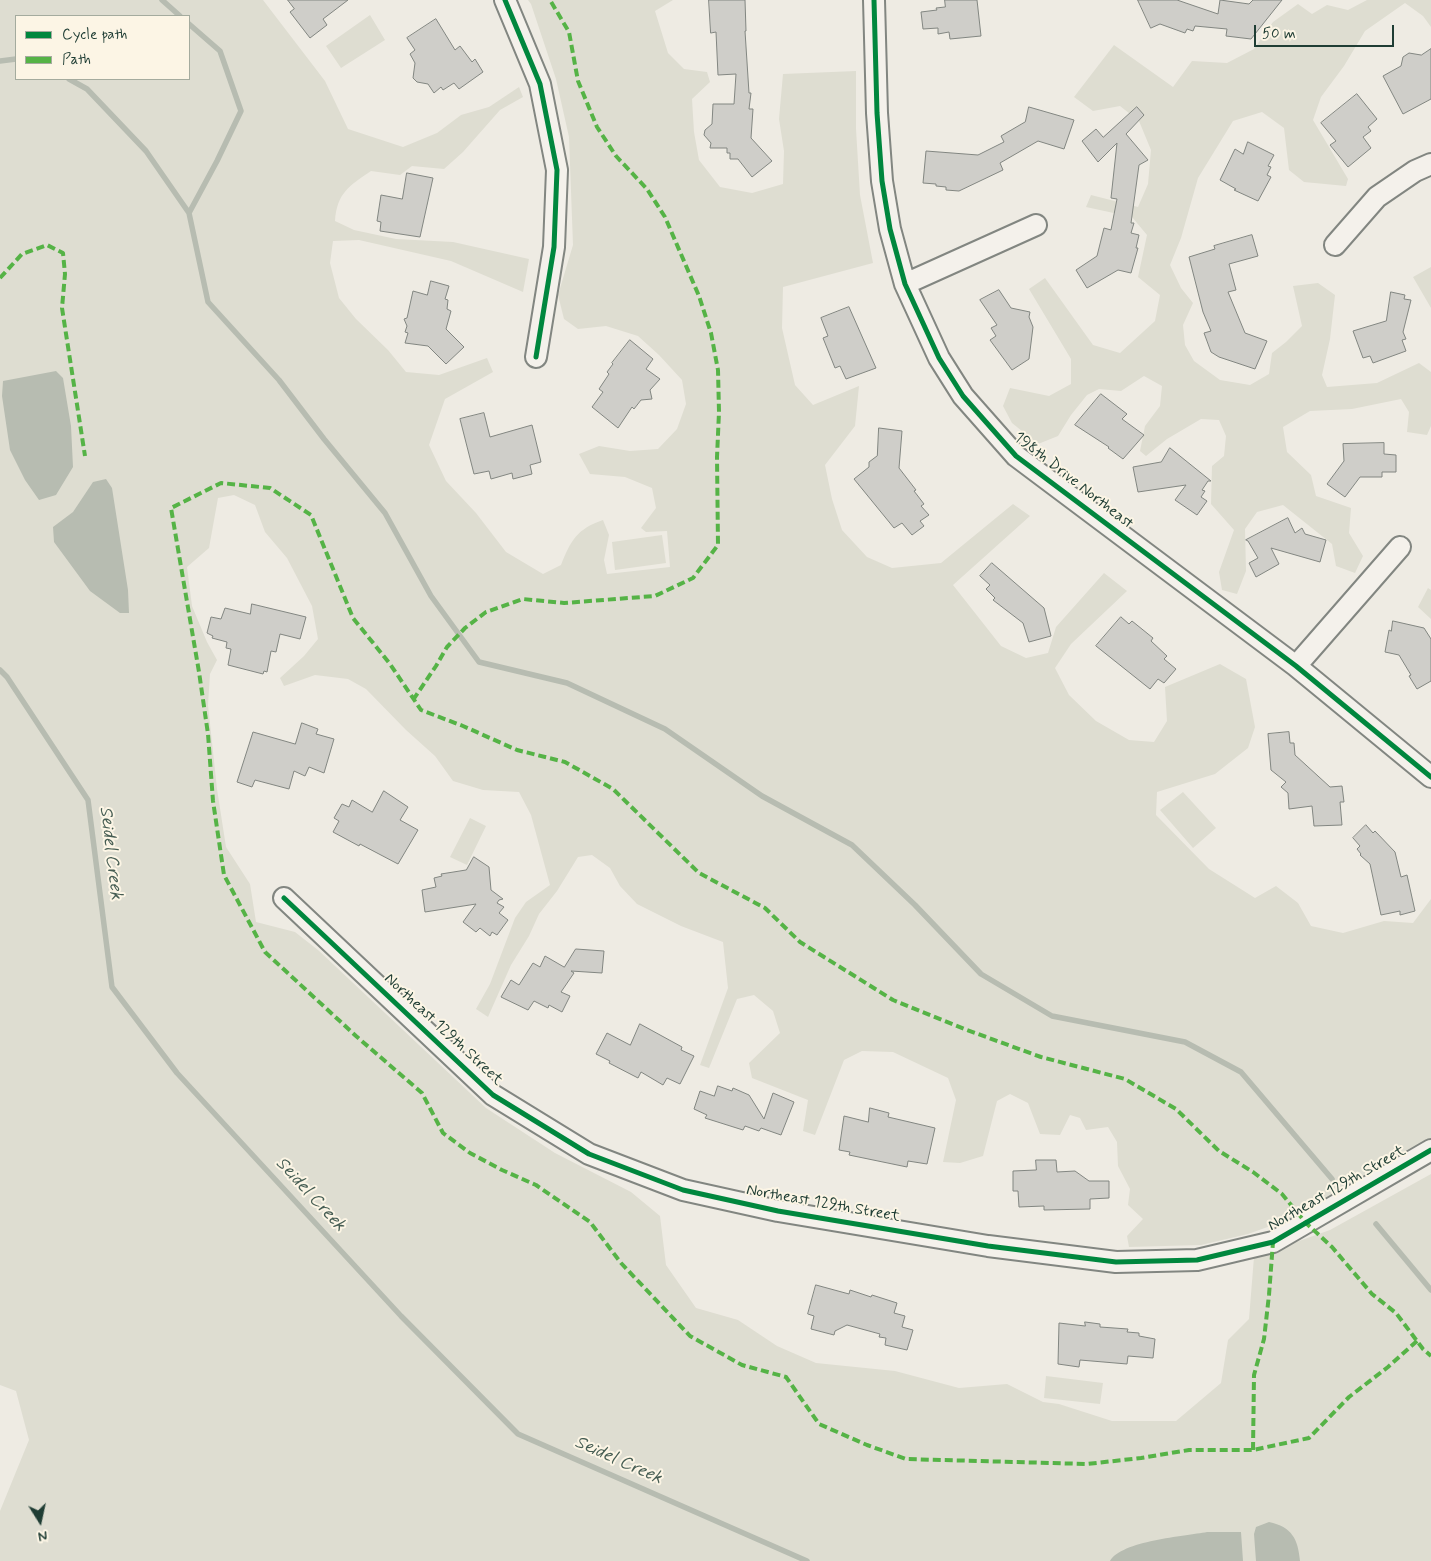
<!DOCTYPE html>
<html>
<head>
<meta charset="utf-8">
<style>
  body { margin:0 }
  #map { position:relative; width:1431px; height:1561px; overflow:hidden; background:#eeebe3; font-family:Mynerve,sans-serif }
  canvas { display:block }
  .legend { position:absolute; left:15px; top:15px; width:175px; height:65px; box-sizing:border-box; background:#fcf5e5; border:1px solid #a4ab9e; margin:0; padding:6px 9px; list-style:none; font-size:15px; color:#1f3d34 }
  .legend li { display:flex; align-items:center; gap:10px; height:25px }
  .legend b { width:25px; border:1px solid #a4ab9e }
  .north { position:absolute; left:15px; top:1496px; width:50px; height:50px; -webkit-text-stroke:4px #fcf5e5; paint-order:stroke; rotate:170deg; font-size:14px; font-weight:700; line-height:20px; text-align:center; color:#1f3d34 }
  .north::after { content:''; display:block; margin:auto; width:18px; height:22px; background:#1f3d34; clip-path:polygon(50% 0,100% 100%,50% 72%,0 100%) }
  .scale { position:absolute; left:1254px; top:25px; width:140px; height:22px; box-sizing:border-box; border:2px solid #1f3d34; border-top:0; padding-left:6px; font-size:15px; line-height:18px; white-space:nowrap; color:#1f3d34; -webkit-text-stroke:4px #fcf5e5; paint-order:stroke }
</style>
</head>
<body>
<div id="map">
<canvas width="1431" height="1561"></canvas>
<ul class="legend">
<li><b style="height:6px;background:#00873e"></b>Cycle path</li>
<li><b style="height:6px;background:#55b346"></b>Path</li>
</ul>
<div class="north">N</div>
<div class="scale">50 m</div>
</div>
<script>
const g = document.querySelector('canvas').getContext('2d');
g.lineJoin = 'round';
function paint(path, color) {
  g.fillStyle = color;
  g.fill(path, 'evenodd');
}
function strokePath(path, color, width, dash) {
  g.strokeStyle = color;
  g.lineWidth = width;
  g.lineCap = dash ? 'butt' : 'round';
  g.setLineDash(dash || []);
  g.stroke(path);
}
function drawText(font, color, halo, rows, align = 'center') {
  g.font = font + ' Mynerve,sans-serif';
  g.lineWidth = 4;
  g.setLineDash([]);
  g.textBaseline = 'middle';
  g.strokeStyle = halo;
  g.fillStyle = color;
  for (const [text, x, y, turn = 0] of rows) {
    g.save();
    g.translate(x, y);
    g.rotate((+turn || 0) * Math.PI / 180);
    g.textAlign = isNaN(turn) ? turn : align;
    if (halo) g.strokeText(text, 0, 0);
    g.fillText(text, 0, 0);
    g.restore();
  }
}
const green = new Path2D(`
  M 0,0 L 263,0 L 325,81 L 348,129 L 403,147 L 437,133 L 461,115 L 489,107 L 519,87 L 523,97 L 500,110 L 463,152 L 444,169 L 412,166 L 400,175 L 371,171 C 349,186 337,193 335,221 L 354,230 L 396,239 L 453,242 L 529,259 L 523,292 L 451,261 L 359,240 L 333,241 L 330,263 L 339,298 L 356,319 L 388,350 L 406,372 L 439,375 L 487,358 L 493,372 L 445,399 L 429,445 L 446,481 L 476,513 L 506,552 L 543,574 L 561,565 C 571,540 577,529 603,520 L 609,535 L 604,560 L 607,574 L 670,567 L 667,531 L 646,532 L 641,528 L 656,508 L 652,488 L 625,477 L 590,474 L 579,454 L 599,446 L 630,451 L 658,449 L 677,429 L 686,404 L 682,380 L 659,355 L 638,336 L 606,326 L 578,329 L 564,319 L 558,295 L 573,245 L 569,137 L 556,79 L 531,4 L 528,0 L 673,0 L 655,11 L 668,53 L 684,69 L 707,72 L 710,82 L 692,99 L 694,132 L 699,160 L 720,187 L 752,193 L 783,184 L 784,151 L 779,119 L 783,74 L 856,71 L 856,129 L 860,195 L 873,263 L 783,287 L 782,328 L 795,385 L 813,405 L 859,386 L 855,426 L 825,465 L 832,499 L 842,530 L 867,557 L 892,568 L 941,563 L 1013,504 L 1030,516 L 953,585 L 1001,646 L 1026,658 L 1048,653 L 1056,627 L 1104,573 L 1127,591 L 1071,644 L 1055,668 L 1069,695 L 1096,721 L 1129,740 L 1154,742 L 1167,721 L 1165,687 L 1220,664 L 1246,679 L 1255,727 L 1248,748 L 1215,774 L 1157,792 L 1156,815 L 1209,869 L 1255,898 L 1276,886 L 1298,903 L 1311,926 L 1343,933 L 1384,921 L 1413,923 L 1431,899 L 1431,1139 L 1290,1219 L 1248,1234 L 1201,1245 L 1129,1247 L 1127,1236 L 1143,1219 L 1128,1205 L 1130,1189 L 1118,1166 L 1117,1142 L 1108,1127 L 1086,1130 L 1080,1118 L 1070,1115 L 1060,1135 L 1040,1134 L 1028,1103 L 1010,1094 L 997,1101 L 983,1156 L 960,1163 L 943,1162 L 956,1100 L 948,1078 L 893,1052 L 862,1051 L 844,1060 L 815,1135 L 803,1131 L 808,1100 L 752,1078 L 749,1063 L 780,1033 L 773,1011 L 754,995 L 737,999 L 709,1068 L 700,1065 L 728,988 L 723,942 L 681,926 L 637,904 L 620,886 L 610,868 L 592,855 L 578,857 L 557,891 L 539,914 L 529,936 L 511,965 L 488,1017 L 476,1009 L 490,984 L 515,918 L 526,902 L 550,885 L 531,815 L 519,792 L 483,790 L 453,781 L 435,756 L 406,730 L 366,689 L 348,679 L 315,675 L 284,686 L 280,678 L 304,656 L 318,639 L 312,606 L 287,558 L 265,532 L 255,505 L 234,495 L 218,498 L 209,548 L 187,567 L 192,606 L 207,642 L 217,660 L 210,674 L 208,705 L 217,789 L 226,847 L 250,884 L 256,922 L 295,932 L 318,950 L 486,1108 L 555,1153 L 631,1192 L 660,1216 L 666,1265 L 696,1308 L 738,1320 L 777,1346 L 816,1363 L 895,1371 L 959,1388 L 1007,1384 L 1043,1402 L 1059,1404 L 1112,1421 L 1176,1421 L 1221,1383 L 1228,1340 L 1249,1319 L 1254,1257 L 1330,1230 L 1431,1174 L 1431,1561 L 0,1561 L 0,1511 L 29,1440 L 16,1391 L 0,1385 ZM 16,16 L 189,16 L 189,79 L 16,79 Z
  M 1367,0 L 1431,0 L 1431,27 L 1423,16 L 1405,3 L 1365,31 L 1344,66 L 1321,97 L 1313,120 L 1348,179 L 1346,186 L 1304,182 L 1289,170 L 1284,128 L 1262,112 L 1233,121 L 1198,178 L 1181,238 L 1170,265 L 1181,288 L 1193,303 L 1183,325 L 1185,345 L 1194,361 L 1220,380 L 1250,385 L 1269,374 L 1272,353 L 1286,342 L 1302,326 L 1293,286 L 1318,283 L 1335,295 L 1330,339 L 1322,375 L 1327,387 L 1377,383 L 1419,363 L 1431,372 L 1431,426 L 1427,435 L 1407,432 L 1409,412 L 1401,399 L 1352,409 L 1310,411 L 1283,427 L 1287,452 L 1311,475 L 1316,496 L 1351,508 L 1349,533 L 1363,556 L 1355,573 L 1336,566 L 1332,544 L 1283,505 L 1257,512 L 1245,529 L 1246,571 L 1237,594 L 1222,590 L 1219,572 L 1234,530 L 1211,504 L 1212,466 L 1224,456 L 1226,436 L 1219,420 L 1201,419 L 1167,439 L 1146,456 L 1140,451 L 1145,426 L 1160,406 L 1162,386 L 1144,376 L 1121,391 L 1099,389 L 1087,395 L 1071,415 L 1058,436 L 1038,444 L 1012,423 L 1003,406 L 1010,388 L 1049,396 L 1071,384 L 1071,359 L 1029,289 L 1045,278 L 1093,345 L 1120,353 L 1155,321 L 1160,295 L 1138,277 L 1147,235 L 1132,217 L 1086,207 L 1091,195 L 1138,207 L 1148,184 L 1151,150 L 1139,121 L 1120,106 L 1093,111 L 1074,97 L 1114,45 L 1173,87 L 1192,61 L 1227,63 L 1254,49 L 1273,22 L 1298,4 L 1312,14 L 1327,5 L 1348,10 Z
  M 370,15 L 385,40 L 341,68 L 326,46 Z
  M 1431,267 L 1431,308 L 1413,277 Z
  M 662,535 L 666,563 L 615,570 L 612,542 Z
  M 1428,588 L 1431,590 L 1431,619 L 1418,607 Z
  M 1183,792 L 1216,828 L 1193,848 L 1160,810 Z
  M 470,818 L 486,826 L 467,865 L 450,857 Z
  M 1046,1376 L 1103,1383 L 1100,1404 L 1044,1398 Z`);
const water = new Path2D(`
  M 56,371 L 63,378 L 71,426 L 73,467 L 56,495 L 39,500 L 25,480 L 10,450 L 2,396 L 3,381 Z
  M 106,479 L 112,488 L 128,590 L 129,613 L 120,613 L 90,591 L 54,542 L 53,527 L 73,512 L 93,482 Z
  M 1269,1522 C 1292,1527 1298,1539 1300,1561 L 1256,1561 L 1254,1534 L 1256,1527 Z
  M 1207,1532 L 1241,1532 L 1243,1561 L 1110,1561 C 1121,1541 1185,1536 1207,1532 Z`);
const stream = new Path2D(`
  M 162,0 L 180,16
  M 189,24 L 220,51 L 241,111 L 217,161 L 189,213 L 208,302 L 279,380 L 324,439 L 385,513 L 431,596 L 479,662 L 567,683 L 665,729 L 762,796 L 852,845 L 915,905 L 981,974 L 1052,1016 L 1185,1042 L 1241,1072 L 1332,1179
  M 0,61 L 16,59
  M 69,79 L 87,89 L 146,151 L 189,213
  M 0,670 L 7,677 L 88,800 L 112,987 L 177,1073 L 401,1316 L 518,1434 L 807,1561
  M 1376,1224 L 1431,1290`);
const building = new Path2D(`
  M 288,0 L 348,0 L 323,19 L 327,25 L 310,38 L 290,12 L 294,9 Z
  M 709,0 L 745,0 L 746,31 L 745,31 L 749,93 L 751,93 L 749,109 L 753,109 L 751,138 L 772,161 L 752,177 L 738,159 L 730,159 L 730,153 L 727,153 L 727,148 L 710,148 L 711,143 L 704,135 L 705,130 L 712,124 L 713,104 L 734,104 L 736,74 L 718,75 L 716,32 L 711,33 Z
  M 945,0 L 977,0 L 981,36 L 950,39 L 949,32 L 938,34 L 938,28 L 923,29 L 921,12 L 937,10 L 936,8 L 945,7 Z
  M 1138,0 L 1177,0 L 1218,14 L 1220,0 L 1249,4 L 1253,0 L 1282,0 L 1251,39 L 1226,36 L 1227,29 L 1195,26 L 1193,31 L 1187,29 L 1185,33 L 1160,24 L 1151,28 Z
  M 436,19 L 455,50 L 460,46 L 472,62 L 475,59 L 483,72 L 459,89 L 454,83 L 443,90 L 441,87 L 434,93 L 428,84 L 417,82 L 413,78 L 415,63 L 410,54 L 415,50 L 407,38 Z
  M 1431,49 L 1431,99 L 1403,114 L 1383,76 L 1401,66 L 1403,57 L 1409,53 L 1421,55 Z
  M 1357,94 L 1377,119 L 1368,127 L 1371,131 L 1363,137 L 1371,148 L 1348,167 L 1330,145 L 1336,141 L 1321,123 Z
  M 1029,107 L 1074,120 L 1064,149 L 1038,141 L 1000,163 L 1003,170 L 959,191 L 946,190 L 946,187 L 936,186 L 936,184 L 923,183 L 926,151 L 978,155 L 1004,142 L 1001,136 L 1025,122 Z
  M 1137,107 L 1144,115 L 1126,134 L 1148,160 L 1139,165 L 1131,223 L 1134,223 L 1131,233 L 1139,235 L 1136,248 L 1138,248 L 1131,273 L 1118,270 L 1087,288 L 1076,270 L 1097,256 L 1104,228 L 1111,230 L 1117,199 L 1111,198 L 1117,143 L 1098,162 L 1082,141 L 1096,129 L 1103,137 Z
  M 1248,142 L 1274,155 L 1268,166 L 1271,167 L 1267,175 L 1271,177 L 1258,201 L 1234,190 L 1236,189 L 1220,180 L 1235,149 L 1243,154 Z
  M 407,173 L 433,178 L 420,237 L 380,231 L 381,222 L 377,221 L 381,195 L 402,199 Z
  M 1252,235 L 1258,256 L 1229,264 L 1236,290 L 1228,292 L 1245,333 L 1267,341 L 1255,369 L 1219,357 L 1211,352 L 1204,333 L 1211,331 L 1203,312 L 1189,257 L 1215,249 L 1214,246 Z
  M 431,281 L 449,286 L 445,299 L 448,300 L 447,309 L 451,311 L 446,329 L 464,347 L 446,364 L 428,346 L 405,343 L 408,333 L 405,332 L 407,326 L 404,319 L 407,318 L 413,291 L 427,295 Z
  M 999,290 L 1011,308 L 1030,312 L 1029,317 L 1033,327 L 1029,359 L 1012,370 L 990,340 L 996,336 L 991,328 L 997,325 L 980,300 Z
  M 1391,292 L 1405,295 L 1404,299 L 1411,300 L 1403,332 L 1406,339 L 1402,340 L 1406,351 L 1373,363 L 1370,356 L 1363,358 L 1353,331 L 1386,321 Z
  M 849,307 L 876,368 L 846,379 L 840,366 L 835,368 L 823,338 L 828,336 L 821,318 Z
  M 630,340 L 653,359 L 646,369 L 660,379 L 650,390 L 652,399 L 641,400 L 634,409 L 632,407 L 618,428 L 592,407 L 603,392 L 599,389 L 609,374 L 607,372 L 613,364 L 612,363 Z
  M 1101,394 L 1127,414 L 1122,419 L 1144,435 L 1123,459 L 1108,448 L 1109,447 L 1075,425 Z
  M 484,413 L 490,437 L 532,425 L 541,462 L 530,465 L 532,474 L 513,479 L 512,473 L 491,479 L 489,471 L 474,474 L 460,419 Z
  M 879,428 L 902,431 L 899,468 L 916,490 L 914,491 L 924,504 L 921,506 L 929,515 L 920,521 L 924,526 L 912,535 L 902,523 L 894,528 L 854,479 L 869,467 L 869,462 L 877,456 Z
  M 1384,443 L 1384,454 L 1396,455 L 1396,472 L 1382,472 L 1382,477 L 1360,477 L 1345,497 L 1327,484 L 1344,461 L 1343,444 Z
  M 1170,448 L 1211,481 L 1208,481 L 1202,490 L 1205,491 L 1201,497 L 1207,501 L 1197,515 L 1175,500 L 1186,485 L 1138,492 L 1133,467 L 1161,462 Z
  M 1288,518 L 1295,533 L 1302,528 L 1305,534 L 1326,540 L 1320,562 L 1271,548 L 1279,564 L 1256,577 L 1249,563 L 1258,558 L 1248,541 L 1246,540 Z
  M 992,563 L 1044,608 L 1051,636 L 1029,642 L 1023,623 L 993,600 L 995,598 L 986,589 L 990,585 L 980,576 Z
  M 252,604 L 306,617 L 300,639 L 280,634 L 276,652 L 271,651 L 267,672 L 264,671 L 263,674 L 228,665 L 231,649 L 226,648 L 227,642 L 212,638 L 213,636 L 207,633 L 211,617 L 221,619 L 225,608 L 250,614 Z
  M 1121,617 L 1129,624 L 1132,621 L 1153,638 L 1151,641 L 1167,656 L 1164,659 L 1176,669 L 1164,683 L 1158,679 L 1150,689 L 1096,646 Z
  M 1393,621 L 1424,628 L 1431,639 L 1431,681 L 1417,689 L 1409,676 L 1411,675 L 1399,655 L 1385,652 L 1389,630 L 1391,631 Z
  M 302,723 L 318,729 L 316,734 L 334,739 L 324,773 L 309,767 L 305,776 L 294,771 L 289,789 L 255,780 L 252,787 L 237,782 L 253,732 L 295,744 Z
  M 1289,732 L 1290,743 L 1294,743 L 1295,755 L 1330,787 L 1342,786 L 1344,802 L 1340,802 L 1342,825 L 1314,826 L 1312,806 L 1289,809 L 1288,793 L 1281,787 L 1286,782 L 1271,770 L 1268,734 Z
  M 384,791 L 408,807 L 400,820 L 418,830 L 398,864 L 360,844 L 359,846 L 333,832 L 339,821 L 334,818 L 342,804 L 349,807 L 352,800 L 372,812 Z
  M 1366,825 L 1373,833 L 1375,831 L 1395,852 L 1401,877 L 1407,875 L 1415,911 L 1400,915 L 1400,911 L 1381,915 L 1370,864 L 1360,855 L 1361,854 L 1357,849 L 1360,846 L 1353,838 Z
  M 474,857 L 489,867 L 491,890 L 503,899 L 499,900 L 497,903 L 504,907 L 499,913 L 508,920 L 497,935 L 492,932 L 490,936 L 480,928 L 476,932 L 463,922 L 476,904 L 425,912 L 422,890 L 436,887 L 434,878 L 442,876 L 441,874 L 466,870 Z
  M 576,949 L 604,951 L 602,973 L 571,971 L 574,973 L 561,992 L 570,996 L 562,1012 L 549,1005 L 548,1008 L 534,1001 L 528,1010 L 501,997 L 511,980 L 519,985 L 533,963 L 540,967 L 545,956 L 564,967 Z
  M 640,1024 L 682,1047 L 681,1050 L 694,1056 L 680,1084 L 667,1078 L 663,1085 L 641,1072 L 638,1078 L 609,1063 L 610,1061 L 596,1054 L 607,1033 L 630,1045 Z
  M 718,1086 L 732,1091 L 733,1088 L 749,1095 L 764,1119 L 773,1093 L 794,1102 L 781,1135 L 761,1128 L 759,1131 L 745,1126 L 743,1130 L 705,1118 L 707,1115 L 694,1109 L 700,1091 L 714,1096 Z
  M 870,1108 L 889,1113 L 888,1117 L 935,1128 L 927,1164 L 908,1161 L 907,1167 L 849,1155 L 850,1152 L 839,1150 L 844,1116 L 868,1122 Z
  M 1036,1160 L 1056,1160 L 1057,1172 L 1075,1171 L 1089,1181 L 1109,1181 L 1109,1198 L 1090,1199 L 1090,1209 L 1044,1210 L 1044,1206 L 1019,1207 L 1018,1191 L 1013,1191 L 1013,1171 L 1036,1170 Z
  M 816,1285 L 849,1294 L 850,1290 L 871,1297 L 872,1295 L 897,1303 L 894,1313 L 905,1316 L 902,1327 L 913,1330 L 907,1350 L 885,1345 L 886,1338 L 879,1337 L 880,1334 L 847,1325 L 835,1331 L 834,1335 L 811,1329 L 814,1316 L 808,1314 Z
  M 1085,1322 L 1100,1324 L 1100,1327 L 1128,1329 L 1127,1332 L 1139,1333 L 1139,1336 L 1155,1339 L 1153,1358 L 1128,1356 L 1127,1364 L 1080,1360 L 1079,1367 L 1058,1364 L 1059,1323 L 1085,1326 Z`);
const street = new Path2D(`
  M 505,0 L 540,84 L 557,170 L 554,247 L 536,357
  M 874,0 L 877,113 L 882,181 L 890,229 L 905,284 L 939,358 L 963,396 L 1016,456 L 1296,666 L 1431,777
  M 1335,245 L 1377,197 L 1415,171 L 1431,164
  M 905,284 L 1036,225
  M 1296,666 L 1400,547
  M 284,898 L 493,1095 L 589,1154 L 683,1190 L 778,1211 L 988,1246 L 1116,1262 L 1197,1260 L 1273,1242 L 1431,1150`);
const quiet = new Path2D(`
  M 0,278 L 22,254 L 47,245 L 63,253 L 65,274 L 62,308 L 85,456
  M 413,700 L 436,666 L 447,647 L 465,628 L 486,612 L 523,599 L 564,603 L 655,596 L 693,578 L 718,545 L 717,457 L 719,412 L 718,370 L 711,333 L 699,296 L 665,217 L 647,189 L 616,156 L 597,127 L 578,81 L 569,32 L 550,0
  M 1417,1341 L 1388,1367 L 1349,1397 L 1309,1438 L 1253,1450 L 1189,1450 L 1141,1458 L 1087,1464 L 906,1459 L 867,1445 L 819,1424 L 786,1377 L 742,1365 L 690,1336 L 621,1263 L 590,1222 L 536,1185 L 502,1170 L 470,1153 L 443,1133 L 422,1093 L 356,1036 L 265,952 L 224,875 L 213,801 L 208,734 L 199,672 L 171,508 L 221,483 L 270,488 L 311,515 L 353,618 L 390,664 L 421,710 L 463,726 L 517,750 L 565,762 L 613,789 L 699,873 L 765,908 L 800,942 L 893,1000 L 967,1030 L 1041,1057 L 1125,1079 L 1176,1109 L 1219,1151 L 1253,1172 L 1282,1194 L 1306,1223 L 1332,1247 L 1372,1294 L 1396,1313 L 1423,1349 L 1431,1356
  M 1253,1450 L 1254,1375 L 1264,1339 L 1269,1295 L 1273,1242`);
const cycleway = new Path2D(`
  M 505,0 L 540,84 L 557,170 L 554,247 L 536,357
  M 874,0 L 877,113 L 882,181 L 890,229 L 905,284 L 939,358 L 963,396 L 1016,456 L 1296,666 L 1431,777
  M 284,898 L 493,1095 L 589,1154 L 683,1190 L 778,1211 L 988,1246 L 1116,1262 L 1197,1260 L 1273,1242 L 1431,1150`);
const streetNames = [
  ["198th Drive Northeast",1073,481,38],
  ["Northeast 129th Street",443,1030,43],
  ["Northeast 129th Street",1337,1189,-30],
  ["Northeast 129th Street",823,1204,10]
];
const waterNames = [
  ["Seidel Creek",110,853,83],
  ["Seidel Creek",310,1195,47],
  ["Seidel Creek",618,1461,24]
];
paint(green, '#deddd1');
paint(water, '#b7bcb1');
strokePath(stream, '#b7bcb1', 5.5);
paint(building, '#cfcec9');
strokePath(building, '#828681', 1);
strokePath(street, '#828681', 24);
strokePath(street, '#f4f1eb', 20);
strokePath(quiet, '#55b346', 4, [8, 4]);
strokePath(cycleway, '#00873e', 5);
drawText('16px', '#1f3d34', '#fcf5e5', streetNames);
drawText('italic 18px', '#465d53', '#fcf5e5', waterNames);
</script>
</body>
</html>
